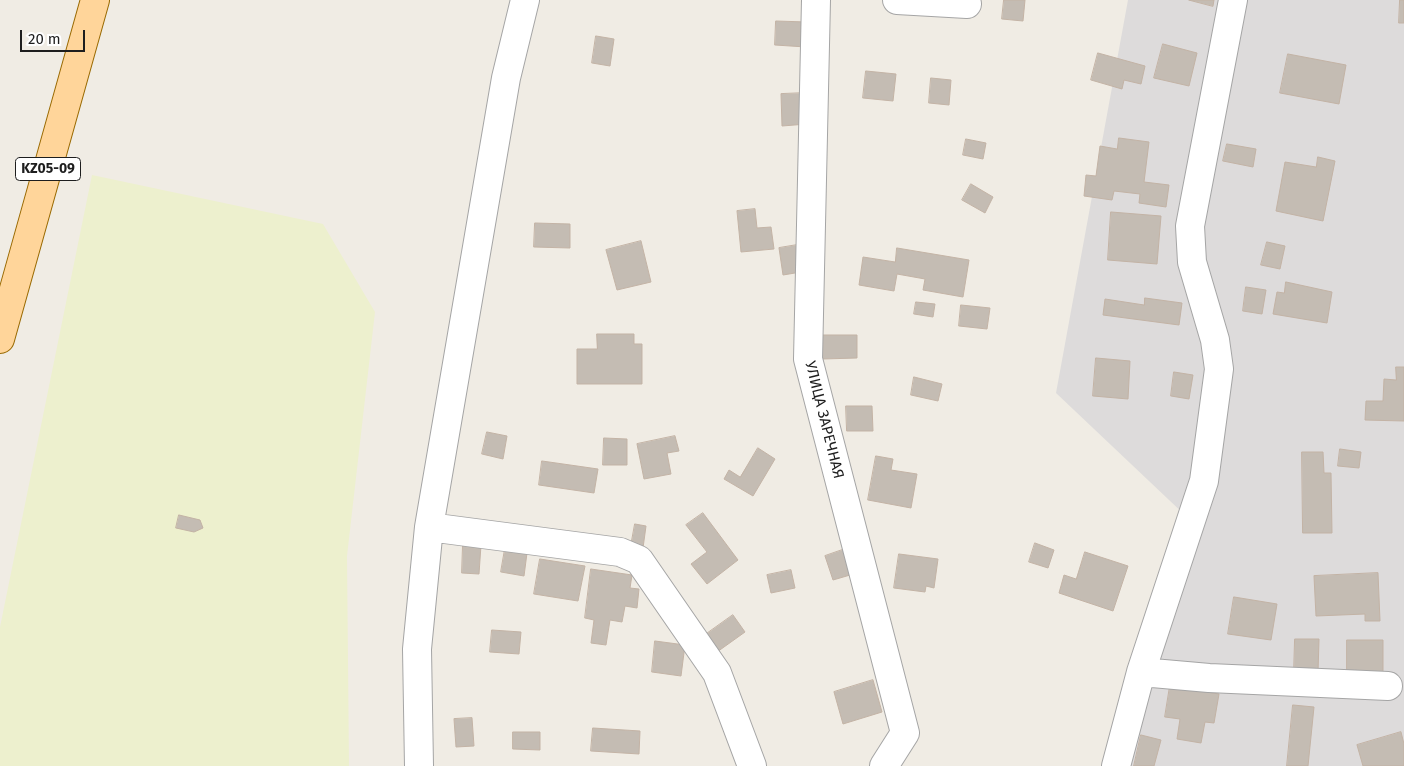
<!DOCTYPE html>
<html>
<head>
<meta charset="utf-8">
<style>
  body { margin:0 }
  #map { position:relative; width:1404px; height:766px; overflow:hidden; background:#f0ece4; font-family:"Fira Sans",sans-serif }
  canvas { display:block }
  .scale { position:absolute; left:20px; top:30px; width:65px; height:22px; box-sizing:border-box; border:2px solid #1e1e1e; border-top:0; padding-left:6px; font-size:15px; line-height:18px; white-space:nowrap; color:#1e1e1e; -webkit-text-stroke:4px #fff; paint-order:stroke }
</style>
</head>
<body>
<div id="map">
<canvas width="1404" height="766"></canvas>
<div class="scale">20 m</div>
</div>
<script>
const g = document.querySelector('canvas').getContext('2d');
g.lineJoin = 'round';
function paint(path, color) {
  g.fillStyle = color;
  g.fill(path, 'evenodd');
}
function strokePath(path, color, width, dash) {
  g.strokeStyle = color;
  g.lineWidth = width;
  g.lineCap = dash ? 'butt' : 'round';
  g.setLineDash(dash || []);
  g.stroke(path);
}
function drawText(font, color, halo, rows, align = 'center') {
  g.font = font + ' "Fira Sans",sans-serif';
  g.lineWidth = 4;
  g.setLineDash([]);
  g.textBaseline = 'middle';
  g.strokeStyle = halo;
  g.fillStyle = color;
  for (const [text, x, y, turn = 0] of rows) {
    g.save();
    g.translate(x, y);
    g.rotate((+turn || 0) * Math.PI / 180);
    g.textAlign = isNaN(turn) ? turn : align;
    if (halo) g.strokeText(text, 0, 0);
    g.fillText(text, 0, 0);
    g.restore();
  }
}
const residential = new Path2D(`
  M 1128,0 L 1404,0 L 1404,766 L 1127,766 L 1187,517 L 1056,393 Z`);
const farmland = new Path2D(`
  M 92,175 L 323,224 L 375,312 L 347,556 L 349,766 L 0,766 L 0,627 Z`);
const building = new Path2D(`
  M 1004,0 L 1025,0 L 1023,21 L 1002,19 Z
  M 1189,0 L 1214,0 L 1213,6 Z
  M 1400,0 L 1404,0 L 1404,23 L 1399,23 Z
  M 776,21 L 807,22 L 806,47 L 775,45 Z
  M 596,36 L 614,39 L 610,66 L 592,63 Z
  M 1163,44 L 1197,53 L 1189,86 L 1154,78 Z
  M 1098,53 L 1145,66 L 1141,84 L 1124,80 L 1122,89 L 1091,80 Z
  M 1288,54 L 1346,65 L 1339,104 L 1280,93 Z
  M 866,71 L 896,74 L 893,101 L 863,98 Z
  M 931,78 L 951,80 L 949,105 L 929,103 Z
  M 806,93 L 807,124 L 782,126 L 781,94 Z
  M 1119,138 L 1149,142 L 1144,182 L 1169,185 L 1166,207 L 1139,203 L 1140,194 L 1114,191 L 1112,200 L 1084,196 L 1086,175 L 1096,176 L 1100,146 L 1117,149 Z
  M 966,139 L 986,143 L 983,159 L 963,155 Z
  M 1227,144 L 1256,149 L 1253,167 L 1223,161 Z
  M 1318,157 L 1335,161 L 1323,221 L 1276,211 L 1285,162 L 1316,167 Z
  M 971,184 L 993,197 L 985,213 L 962,200 Z
  M 755,209 L 757,228 L 771,227 L 774,249 L 741,252 L 737,211 Z
  M 1111,212 L 1161,216 L 1157,264 L 1108,260 Z
  M 535,223 L 570,224 L 570,248 L 534,247 Z
  M 641,241 L 651,282 L 617,290 L 606,250 Z
  M 1267,242 L 1285,246 L 1280,269 L 1261,265 Z
  M 797,245 L 801,272 L 783,275 L 779,248 Z
  M 897,248 L 969,260 L 963,297 L 923,290 L 925,279 L 897,274 L 894,291 L 859,285 L 863,257 L 895,262 Z
  M 1286,282 L 1332,292 L 1327,323 L 1273,314 L 1277,292 L 1284,293 Z
  M 1246,287 L 1266,290 L 1262,314 L 1243,311 Z
  M 1145,298 L 1182,303 L 1179,325 L 1103,315 L 1105,299 L 1144,305 Z
  M 916,302 L 935,304 L 933,317 L 914,314 Z
  M 961,305 L 990,308 L 987,329 L 959,326 Z
  M 597,334 L 634,334 L 634,344 L 642,344 L 642,384 L 577,384 L 577,349 L 597,349 Z
  M 823,335 L 857,335 L 857,358 L 823,359 Z
  M 1096,358 L 1130,361 L 1128,399 L 1093,396 Z
  M 1396,367 L 1404,367 L 1404,421 L 1365,420 L 1366,401 L 1383,401 L 1384,379 L 1396,380 Z
  M 1174,372 L 1193,375 L 1189,399 L 1171,396 Z
  M 914,377 L 942,384 L 938,401 L 911,395 Z
  M 846,406 L 872,406 L 873,431 L 847,431 Z
  M 487,432 L 507,436 L 503,459 L 482,454 Z
  M 675,436 L 679,451 L 667,453 L 671,474 L 644,479 L 637,444 Z
  M 604,438 L 627,439 L 627,465 L 603,465 Z
  M 758,448 L 775,459 L 753,496 L 724,479 L 729,470 L 740,477 Z
  M 1340,449 L 1361,452 L 1359,468 L 1338,466 Z
  M 1302,452 L 1323,452 L 1324,473 L 1331,473 L 1332,533 L 1303,533 Z
  M 876,456 L 893,459 L 891,470 L 917,474 L 911,508 L 868,500 Z
  M 542,461 L 598,469 L 594,493 L 539,485 Z
  M 703,513 L 738,560 L 707,584 L 691,564 L 707,552 L 686,525 Z
  M 179,515 L 200,520 L 203,528 L 194,532 L 176,528 Z
  M 635,524 L 646,526 L 643,548 L 631,546 Z
  M 1035,543 L 1054,550 L 1048,568 L 1029,562 Z
  M 463,544 L 481,545 L 479,574 L 462,573 Z
  M 848,548 L 857,573 L 833,580 L 825,556 Z
  M 505,549 L 527,553 L 524,576 L 501,572 Z
  M 1085,552 L 1128,566 L 1113,611 L 1059,593 L 1064,575 L 1076,579 Z
  M 899,554 L 938,559 L 934,588 L 926,586 L 925,592 L 894,588 Z
  M 540,559 L 585,566 L 578,601 L 534,594 Z
  M 591,569 L 632,575 L 630,588 L 639,589 L 637,608 L 625,606 L 622,622 L 610,620 L 606,645 L 591,643 L 594,620 L 585,618 Z
  M 791,570 L 795,588 L 771,593 L 767,575 Z
  M 1378,573 L 1380,621 L 1365,621 L 1365,614 L 1316,616 L 1314,576 Z
  M 1234,597 L 1277,604 L 1271,640 L 1228,634 Z
  M 733,615 L 745,632 L 717,652 L 705,635 Z
  M 492,630 L 521,632 L 519,654 L 490,652 Z
  M 1295,639 L 1319,639 L 1318,673 L 1294,673 Z
  M 1347,640 L 1383,640 L 1383,675 L 1347,675 Z
  M 655,641 L 685,645 L 681,676 L 652,672 Z
  M 873,680 L 882,712 L 843,724 L 834,692 Z
  M 1170,686 L 1219,694 L 1214,723 L 1205,722 L 1201,743 L 1177,739 L 1180,719 L 1165,717 Z
  M 1293,705 L 1314,707 L 1308,766 L 1287,766 Z
  M 472,718 L 474,746 L 456,747 L 454,719 Z
  M 593,728 L 640,731 L 639,754 L 591,751 Z
  M 513,732 L 540,732 L 540,750 L 513,749 Z
  M 1401,732 L 1404,744 L 1404,766 L 1363,766 L 1357,745 Z
  M 1141,735 L 1161,740 L 1154,766 L 1134,766 Z`);
const minor = new Path2D(`
  M 816,0 L 808,359 L 905,733 L 884,766
  M 897,0 L 967,4
  M 429,527 L 620,552 L 639,560 L 717,673 L 752,766
  M 1141,672 L 1209,678 L 1388,686
  M 419,766 L 417,649 L 429,527 L 506,78 L 525,0
  M 1116,766 L 1141,672 L 1204,481 L 1219,369 L 1215,340 L 1192,262 L 1190,226 L 1233,0`);
const major = new Path2D(`
  M 0,339 L 95,0`);
const shields = [
  [48,169,65]
];
const shieldNames = [
  ["KZ05-09",48,169]
];
const streetNames = [
  ["УЛИЦА ЗАРЕЧНАЯ",824,420,76]
];
paint(residential, '#dddbdb');
paint(farmland, '#edf0ce');
paint(building, '#c4bcb3');
strokePath(building, '#c3b3a5', 1);
strokePath(minor, '#a5a5a5', 30);
strokePath(major, '#996900', 30);
strokePath(minor, '#fff', 28);
strokePath(major, '#ffd59a', 28);
for (const [x, y, w] of shields) {
  const box = new Path2D();
  box.roundRect(x - w / 2, y - 11.5, w, 23, 4);
  g.fillStyle = '#fff';
  g.fill(box);
  strokePath(box, '#1e1e1e', 1);
}
drawText('bold 14px', '#1e1e1e', null, shieldNames);
drawText('15px', '#1e1e1e', '#fff', streetNames);
</script>
</body>
</html>
